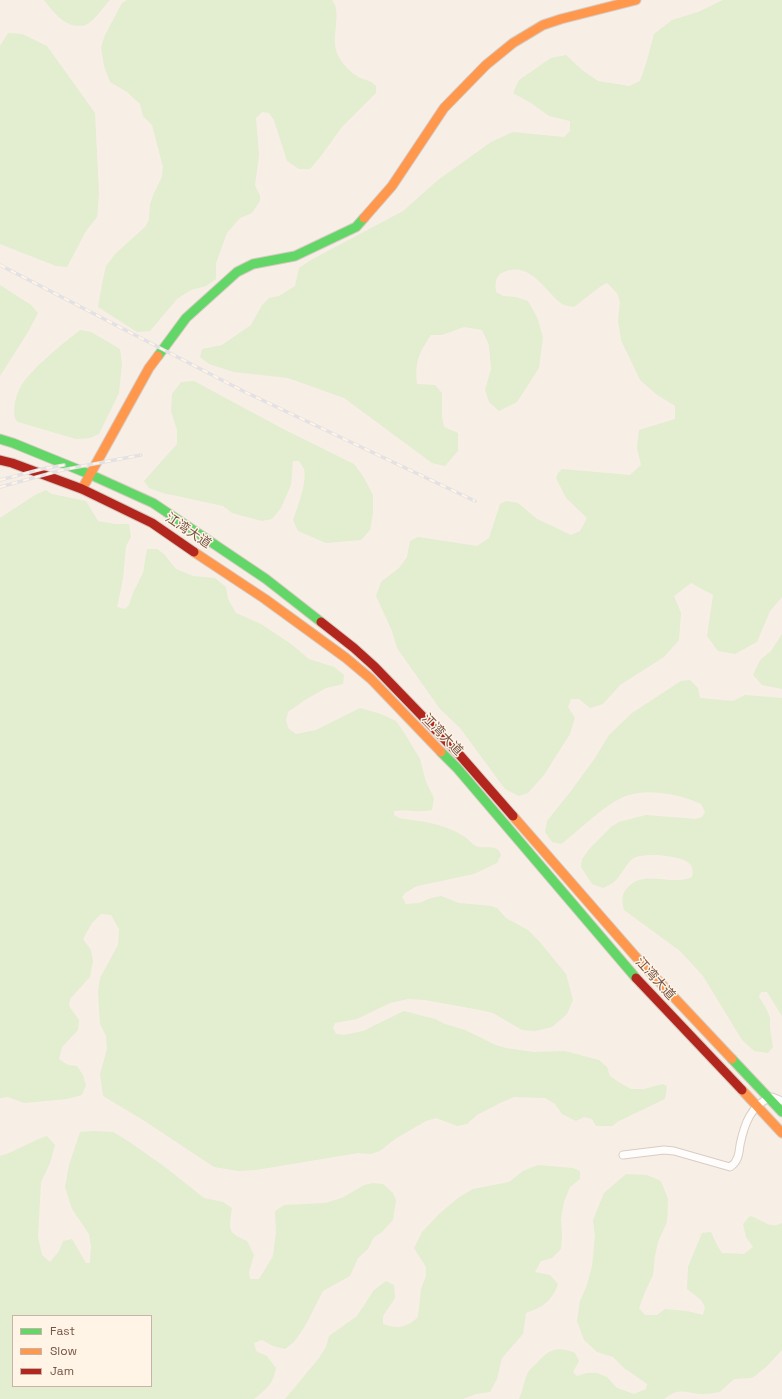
<!DOCTYPE html>
<html>
<head>
<meta charset="utf-8">
<style>
  body { margin:0 }
  #map { position:relative; width:782px; height:1399px; overflow:hidden; background:#f7efe6; font-family:"Space Grotesk",sans-serif }
  canvas { display:block }
  .legend { position:absolute; left:12px; top:1315px; width:140px; height:72px; box-sizing:border-box; background:#fff4e6; border:1px solid #c8b4a6; margin:0; padding:5px 7px; list-style:none; font-size:12px; color:#755445 }
  .legend li { display:flex; align-items:center; gap:8px; height:20px }
  .legend b { width:20px; border:1px solid #c8b4a6 }
</style>
</head>
<body>
<div id="map">
<canvas width="782" height="1399"></canvas>
<ul class="legend">
<li><b style="height:5px;background:#63d668"></b>Fast</li>
<li><b style="height:5px;background:#ff974d"></b>Slow</li>
<li><b style="height:5px;background:#b3261e"></b>Jam</li>
</ul>
</div>
<script>
const g = document.querySelector('canvas').getContext('2d');
g.lineJoin = 'round';
function paint(path, color) {
  g.fillStyle = color;
  g.fill(path, 'evenodd');
}
function strokePath(path, color, width, dash) {
  g.strokeStyle = color;
  g.lineWidth = width;
  g.lineCap = dash ? 'butt' : 'round';
  g.setLineDash(dash || []);
  g.stroke(path);
}
function drawText(font, color, halo, rows, align = 'center') {
  g.font = font + ' "Space Grotesk","Noto Sans SC",sans-serif';
  g.lineWidth = 3;
  g.setLineDash([]);
  g.textBaseline = 'middle';
  g.strokeStyle = halo;
  g.fillStyle = color;
  for (const [text, x, y, turn = 0] of rows) {
    g.save();
    g.translate(x, y);
    g.rotate((+turn || 0) * Math.PI / 180);
    g.textAlign = isNaN(turn) ? turn : align;
    if (halo) g.strokeText(text, 0, 0);
    g.fillText(text, 0, 0);
    g.restore();
  }
}
const green = new Path2D(`
  M 44,0 L 110,0 C 104,6 93,23 85,25 C 67,30 53,12 44,0 Z
  M 127,0 L 332,0 C 343,14 330,35 337,53 C 341,63 353,76 363,79 C 369,81 371,81 376,86 L 376,93 L 342,127 L 321,156 L 310,169 L 299,169 L 287,161 L 274,120 L 269,113 L 262,112 L 256,118 L 259,155 L 255,185 L 260,196 L 260,201 L 252,213 L 240,218 L 227,233 L 216,263 L 216,279 L 206,286 L 191,290 L 177,299 L 150,331 L 137,332 L 98,307 L 103,279 L 106,266 L 115,254 L 146,226 L 149,219 L 150,204 L 154,193 L 162,177 L 163,167 L 152,125 L 143,116 L 140,104 L 127,92 L 110,82 L 104,66 L 101,47 L 105,35 L 122,3 Z
  M 723,0 L 782,0 L 782,597 L 770,611 L 757,642 L 735,654 L 718,651 L 707,636 L 713,595 L 691,583 L 674,596 L 681,613 L 679,640 L 664,657 L 620,685 L 603,704 L 590,708 L 579,699 L 571,699 L 568,707 L 575,718 L 570,734 L 544,775 L 528,793 L 519,796 L 505,789 L 460,728 L 440,709 L 397,648 L 392,631 L 376,596 L 381,582 L 399,568 L 407,557 L 410,541 L 418,537 L 477,546 L 489,538 L 500,504 L 506,501 L 518,503 L 537,519 L 571,535 L 580,531 L 587,518 L 566,498 L 556,478 L 558,473 L 562,469 L 630,475 L 641,465 L 637,448 L 639,430 L 675,419 L 675,406 L 656,394 L 640,380 L 621,340 L 618,320 L 620,302 L 617,293 L 607,283 L 601,286 L 574,307 C 570,306 565,306 562,304 C 544,291 531,261 504,272 C 495,275 495,283 496,292 L 503,296 L 516,297 L 528,301 L 537,317 L 543,337 L 539,368 L 517,402 L 499,411 L 489,402 L 485,390 L 491,369 L 489,345 L 482,330 L 464,327 L 442,335 L 431,335 C 418,355 415,361 417,384 L 435,385 L 442,393 L 442,416 L 444,427 L 458,433 L 458,451 L 445,466 L 432,463 L 344,398 L 288,378 L 234,372 L 209,364 L 200,357 L 202,349 L 222,345 L 251,325 L 262,305 L 269,298 L 279,296 L 295,286 L 299,268 L 311,260 L 403,211 L 438,180 L 491,142 L 513,132 L 564,137 L 570,131 L 570,121 L 549,116 L 531,103 L 513,93 L 519,80 L 551,58 L 566,55 L 582,70 L 598,81 L 629,86 L 640,81 L 646,64 L 654,34 L 672,20 L 698,12 Z
  M 8,33 L 22,34 L 47,46 L 95,113 L 99,194 L 97,217 L 86,231 L 67,267 L 56,266 L 0,244 L 0,46 Z
  M 0,285 L 31,305 L 38,313 L 28,332 L 0,376 Z
  M 80,330 L 91,332 L 120,349 L 122,363 L 119,393 L 99,434 L 90,438 L 76,439 L 18,422 L 15,419 C 13,409 15,397 20,388 C 28,371 65,342 80,330 Z
  M 194,381 L 285,430 L 354,464 L 363,476 L 373,495 L 373,514 L 370,530 L 361,540 L 326,543 L 298,531 L 293,520 C 298,507 307,482 304,469 C 303,467 300,463 299,461 L 293,461 L 291,485 L 281,508 L 272,519 L 262,521 L 232,513 L 223,506 L 163,493 L 149,488 L 144,481 L 177,444 L 177,430 L 171,411 L 172,394 L 181,382 Z
  M 46,490 L 52,494 L 86,501 L 98,521 L 115,524 L 129,524 L 131,537 L 126,546 L 123,579 L 117,607 L 125,609 L 129,605 L 133,593 L 143,573 L 147,549 L 157,549 L 164,554 L 176,569 L 193,576 L 215,578 L 226,587 L 228,599 L 236,613 L 261,624 L 291,644 L 309,659 L 334,667 L 344,675 L 343,684 L 326,688 L 305,700 L 288,712 L 286,720 L 288,728 L 296,734 L 316,730 L 360,708 L 381,714 L 396,721 L 405,734 L 420,759 L 426,782 L 434,798 L 432,810 C 419,813 407,809 394,811 L 394,815 L 399,818 C 423,822 444,823 465,837 C 468,839 471,843 474,845 C 483,851 497,842 501,855 L 497,863 L 474,874 L 417,886 L 405,893 L 402,897 L 406,904 L 419,903 L 431,898 L 441,896 L 459,903 L 491,906 L 497,908 L 506,918 L 528,930 L 539,941 L 566,974 L 573,1000 L 567,1014 L 552,1027 L 535,1031 L 522,1030 L 493,1013 L 480,1010 L 425,1000 L 408,999 L 390,1003 L 357,1019 L 335,1023 L 333,1028 L 336,1034 L 344,1035 L 363,1031 L 404,1011 L 435,1019 L 445,1024 L 465,1030 L 496,1045 L 506,1048 L 534,1052 L 565,1051 L 599,1060 L 607,1067 L 610,1076 L 620,1083 L 631,1089 L 644,1089 L 663,1084 L 667,1086 L 665,1099 L 619,1121 L 612,1126 L 596,1126 L 592,1119 L 584,1117 L 576,1121 L 562,1114 L 555,1104 L 545,1098 L 514,1097 L 500,1103 L 477,1115 L 467,1124 L 457,1126 L 436,1118 L 426,1121 L 395,1139 L 380,1151 L 371,1154 L 358,1153 L 256,1170 L 238,1171 L 214,1167 L 143,1120 L 103,1096 L 100,1074 L 107,1049 L 106,1036 L 100,1024 L 98,992 L 100,978 L 118,945 L 119,929 L 111,915 L 101,914 L 92,923 L 83,939 L 91,950 L 93,961 L 90,977 L 70,999 L 69,1006 L 79,1020 L 78,1030 L 62,1047 L 59,1059 L 68,1065 L 77,1066 L 83,1075 L 86,1085 L 82,1095 L 67,1099 L 24,1103 L 8,1097 L 0,1098 L 0,518 L 35,495 Z
  M 782,634 L 782,689 L 762,685 L 753,675 L 760,660 L 771,651 Z
  M 690,680 L 698,688 L 700,698 L 733,701 L 745,695 L 782,698 L 782,1016 L 767,992 L 761,992 L 759,997 L 766,1008 L 770,1018 L 770,1028 L 773,1047 L 768,1053 L 754,1051 L 742,1040 L 703,976 L 680,951 L 624,910 C 622,901 621,894 628,887 C 646,869 671,887 692,877 C 693,873 693,870 691,865 C 684,855 644,852 634,858 C 627,862 621,876 614,882 C 611,884 607,886 603,888 L 592,884 L 581,867 L 582,859 L 590,848 L 611,827 L 619,822 L 646,815 L 696,819 L 702,817 L 705,812 L 701,804 C 681,794 644,787 623,797 C 599,809 581,829 561,844 L 552,842 L 545,832 L 547,821 L 571,791 L 595,758 L 609,735 L 632,713 L 681,681 Z
  M 94,1131 L 113,1132 L 128,1141 L 165,1167 L 204,1198 L 223,1202 L 232,1208 C 229,1229 226,1232 247,1241 L 254,1255 L 249,1272 L 250,1279 L 259,1279 L 273,1256 L 276,1232 L 275,1211 L 284,1205 L 325,1203 L 342,1198 L 364,1185 L 373,1183 L 383,1184 L 393,1193 L 396,1200 L 393,1220 L 382,1232 L 374,1237 L 368,1249 L 358,1258 L 350,1276 L 323,1291 L 305,1326 L 294,1342 L 285,1349 L 273,1346 L 262,1340 L 254,1343 L 256,1351 L 267,1356 L 276,1368 C 273,1385 266,1389 254,1399 L 0,1399 L 0,1156 C 17,1151 31,1141 47,1136 L 55,1145 L 50,1163 L 41,1182 L 38,1237 L 42,1255 L 50,1262 L 59,1251 L 63,1241 L 72,1239 L 86,1263 L 90,1263 L 91,1246 L 89,1234 L 72,1209 L 65,1187 L 69,1165 L 80,1132 ZM 13,1316 L 151,1316 L 151,1386 L 13,1386 Z
  M 538,1165 L 573,1168 L 580,1171 L 580,1179 L 570,1187 L 564,1202 L 561,1218 L 562,1235 L 561,1249 L 552,1258 L 541,1261 L 535,1272 L 550,1275 L 558,1284 C 552,1301 543,1307 526,1313 L 523,1334 L 502,1358 L 497,1379 L 490,1392 L 476,1394 L 463,1399 L 285,1399 L 319,1358 L 326,1347 L 329,1336 L 357,1316 L 374,1290 L 386,1281 L 394,1285 L 395,1298 L 383,1316 L 383,1324 C 399,1329 406,1328 418,1317 L 421,1289 L 426,1276 L 426,1267 L 414,1248 L 422,1232 L 439,1214 L 458,1198 L 473,1189 L 509,1182 L 523,1171 Z
  M 626,1174 L 647,1175 L 661,1181 L 668,1199 L 667,1222 L 658,1242 L 655,1256 L 653,1275 L 645,1292 L 639,1308 L 645,1315 L 657,1315 L 665,1309 L 687,1311 L 703,1315 L 705,1307 L 701,1300 L 687,1289 L 688,1267 L 702,1233 L 711,1232 L 717,1245 L 722,1253 L 744,1254 L 753,1247 L 746,1237 L 743,1224 L 750,1216 C 762,1219 770,1230 782,1223 L 782,1350 L 765,1368 L 752,1378 L 734,1379 L 720,1392 C 714,1393 707,1394 701,1394 C 684,1393 680,1387 664,1399 L 519,1399 C 523,1390 524,1381 528,1372 C 530,1369 534,1366 537,1363 C 549,1349 558,1346 575,1353 L 579,1361 L 573,1372 L 577,1376 L 587,1373 L 597,1373 L 607,1377 L 617,1388 L 634,1394 L 646,1389 L 647,1384 L 624,1368 L 613,1357 L 597,1352 L 584,1340 L 577,1321 L 580,1301 L 587,1285 L 592,1266 L 595,1236 L 593,1220 L 604,1193 Z`);
const street = new Path2D(`
  M 623,1155 L 664,1150 L 674,1151 L 730,1167 C 738,1162 739,1154 740,1145 C 744,1125 751,1104 772,1097 L 782,1101`);
const fast = new Path2D(`
  M 158,356 L 186,318 L 237,272 L 253,264 L 295,256 L 356,227 L 364,218
  M 0,439 L 13,443 L 89,474 L 153,503 L 266,579 L 321,622
  M 441,752 L 457,768 L 636,978
  M 732,1059 L 782,1112`);
const slow = new Path2D(`
  M 364,218 L 392,186 L 444,108 L 486,65 L 513,43 L 543,25 L 561,19 L 636,0
  M 82,489 L 149,368 L 158,356
  M 194,552 L 265,599 L 346,658 L 371,679 L 441,752
  M 513,816 L 636,957 L 732,1059
  M 742,1090 L 782,1133`);
const jam = new Path2D(`
  M 0,460 L 12,463 L 82,489 L 152,523 L 194,552
  M 321,622 L 354,648 L 375,667 L 458,753 L 513,816
  M 636,978 L 742,1090`);
const rail = new Path2D(`
  M 0,265 L 243,391 L 475,501
  M 0,480 L 42,469 L 64,465
  M 0,487 L 62,470 L 141,455`);
const streetNames = [
  ["江湾大道",188,531,34],
  ["江湾大道",442,735,46],
  ["江湾大道",655,979,48]
];
paint(green, '#e3edcf');
strokePath(street, '#d8ccc4', 9);
strokePath(fast, '#d7cbc3', 11);
strokePath(slow, '#d7cbc3', 11);
strokePath(jam, '#d7cbc3', 11);
strokePath(street, '#fefdfb', 7);
strokePath(fast, '#63d668', 9);
strokePath(slow, '#ff974d', 9);
strokePath(jam, '#b3261e', 9);
strokePath(rail, '#e3e1e3', 3.5);
strokePath(rail, '#fff4e6', 2, [6]);
drawText('13px', '#755445', '#fff4e6', streetNames);
</script>
</body>
</html>
